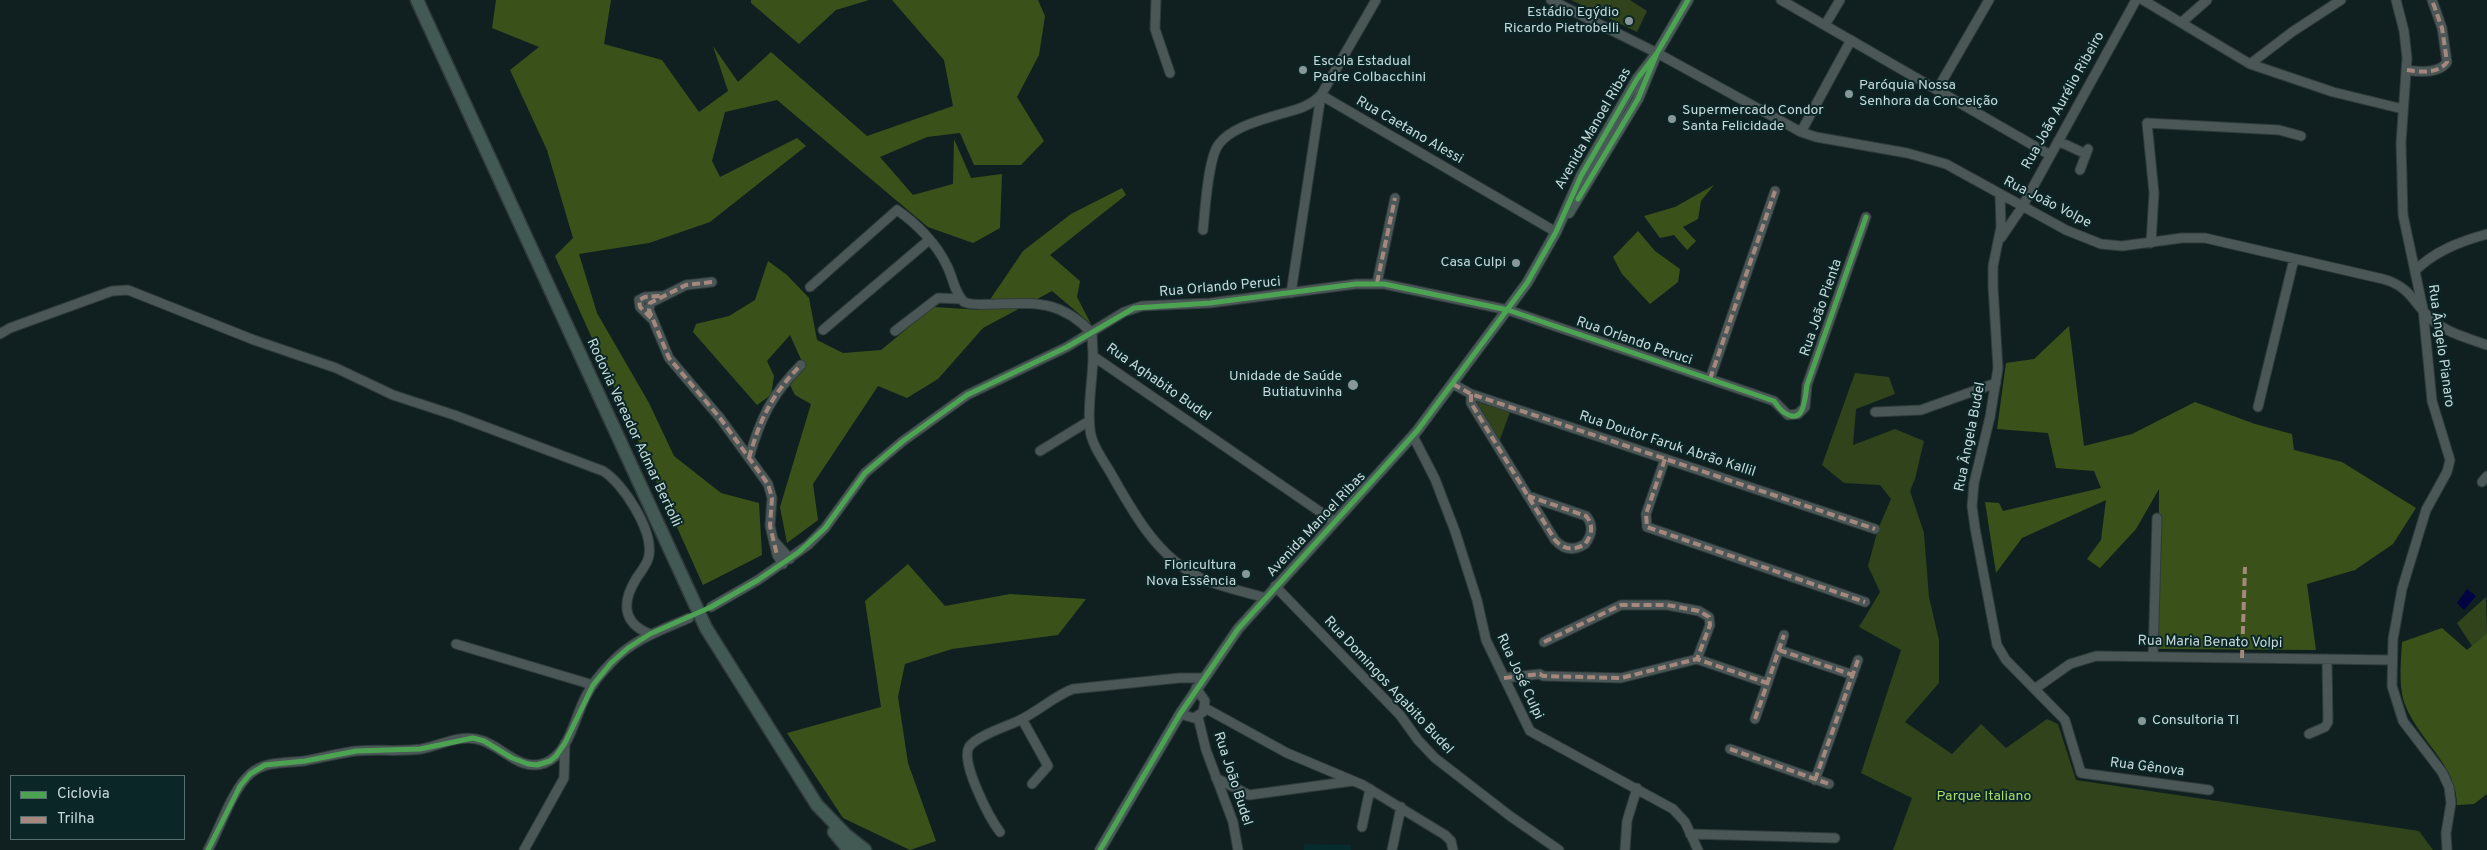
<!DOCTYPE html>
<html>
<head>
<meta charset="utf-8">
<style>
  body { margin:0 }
  #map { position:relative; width:2487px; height:850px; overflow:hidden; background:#102021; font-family:Overpass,sans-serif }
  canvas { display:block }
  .legend { position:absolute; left:10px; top:775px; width:175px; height:65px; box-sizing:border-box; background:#0a2627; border:1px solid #566e6e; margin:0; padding:6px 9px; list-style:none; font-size:15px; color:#c9d9d9 }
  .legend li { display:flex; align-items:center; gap:10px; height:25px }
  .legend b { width:25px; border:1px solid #566e6e }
</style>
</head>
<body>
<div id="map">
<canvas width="2487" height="850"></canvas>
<ul class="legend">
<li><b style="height:6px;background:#4ca352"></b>Ciclovia</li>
<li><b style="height:6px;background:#a5887d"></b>Trilha</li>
</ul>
</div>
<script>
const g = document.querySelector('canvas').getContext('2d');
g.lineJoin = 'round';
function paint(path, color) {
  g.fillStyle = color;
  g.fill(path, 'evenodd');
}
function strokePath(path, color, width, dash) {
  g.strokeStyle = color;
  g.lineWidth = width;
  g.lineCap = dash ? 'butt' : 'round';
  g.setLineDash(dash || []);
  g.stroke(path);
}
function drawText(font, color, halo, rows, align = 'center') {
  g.font = font + ' Overpass,sans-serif';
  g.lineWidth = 4;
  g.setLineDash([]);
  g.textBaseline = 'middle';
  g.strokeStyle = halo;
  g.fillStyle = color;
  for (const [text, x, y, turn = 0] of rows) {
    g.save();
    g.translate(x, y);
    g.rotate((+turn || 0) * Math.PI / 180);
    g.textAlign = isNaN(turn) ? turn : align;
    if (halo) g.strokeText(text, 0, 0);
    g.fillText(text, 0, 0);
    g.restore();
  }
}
const built = new Path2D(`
  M 1304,844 L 1351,845 L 1351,850 L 1304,850 Z`);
const green = new Path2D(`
  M 1571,0 L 1630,0 L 1647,11 L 1637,32 Z
  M 1855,373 L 1889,377 L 1895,394 L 1856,409 L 1853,445 L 1895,429 L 1924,441 L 1915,479 L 1910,491 L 1924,533 L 1929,597 L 1939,640 L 1939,683 L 1905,722 L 1952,754 L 1981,724 L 2006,748 L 2047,719 L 2058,724 L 2076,780 L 2419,831 L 2433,850 L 1893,850 L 1912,798 L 1861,773 L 1901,650 L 1859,627 L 1880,592 L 1868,566 L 1878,529 L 1891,499 L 1880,485 L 1844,483 L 1822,465 Z
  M 1477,402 L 1510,412 L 1498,445 L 1476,403 Z
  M 2486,597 L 2487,633 L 2472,646 L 2457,623 Z`);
const forest = new Path2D(`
  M 496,0 L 611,0 L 604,44 L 662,60 L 699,112 L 728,91 L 713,46 L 738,82 L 771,52 L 867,136 L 953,106 L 944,60 L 892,0 L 1038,0 L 1045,16 L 1039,55 L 1017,97 L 1044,141 L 1021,165 L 974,165 L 960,133 L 927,137 L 880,157 L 913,195 L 953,184 L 954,139 L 971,178 L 1002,174 L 1000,228 L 973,243 L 928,227 L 777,100 L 725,112 L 712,161 L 720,177 L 797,138 L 806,146 L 710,222 L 649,243 L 579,254 L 597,313 L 649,403 L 674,456 L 721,493 L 759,503 L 762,555 L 703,585 L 555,256 L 573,238 L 547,150 L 510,70 L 539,47 L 492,28 Z
  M 751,0 L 869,0 L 836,10 L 799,44 L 751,3 Z
  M 1714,185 L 1701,201 L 1698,219 L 1683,227 L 1696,241 L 1687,250 L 1674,235 L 1660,238 L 1644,216 L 1675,207 Z
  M 1122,188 L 1126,195 L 1050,255 L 1080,281 L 1077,297 L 1091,324 L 1052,291 L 983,328 L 938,379 L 907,398 L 878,386 L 813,484 L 818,520 L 787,543 L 780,507 L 811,404 L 795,395 L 790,385 L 804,366 L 790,335 L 767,361 L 774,376 L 771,395 L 757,405 L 693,332 L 696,324 L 729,316 L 755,300 L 768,261 L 787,275 L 809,298 L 817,340 L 843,353 L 881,350 L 933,307 L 983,310 L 1023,251 L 1071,214 Z
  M 1638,231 L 1655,251 L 1680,269 L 1678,282 L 1650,304 L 1622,274 L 1613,257 Z
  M 2069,326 L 2084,446 L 2132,434 L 2195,402 L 2255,424 L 2292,434 L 2294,450 L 2342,462 L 2416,508 L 2393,544 L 2355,570 L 2307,584 L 2316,650 L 2158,649 L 2159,489 L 2136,529 L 2100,568 L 2087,559 L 2101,540 L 2106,500 L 2022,538 L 1996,573 L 1985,502 L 1999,503 L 2003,511 L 2101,488 L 2094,471 L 2056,468 L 2048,433 L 1997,429 L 2006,363 L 2034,359 Z
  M 908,564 L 945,606 L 1010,594 L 1086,599 L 1058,635 L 952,649 L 905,664 L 898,697 L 908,763 L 936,841 L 910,850 L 843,818 L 787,733 L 881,707 L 865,601 Z
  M 2442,628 L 2467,650 L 2487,633 L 2487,794 L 2474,804 L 2457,805 C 2457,766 2420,741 2406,707 C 2398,688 2401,663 2402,642 Z`);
const water = new Path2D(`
  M 2467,589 L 2476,596 L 2464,610 L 2457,603 Z`);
const minor = new Path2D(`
  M 1156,0 L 1155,29 L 1170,73
  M 1551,0 L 1657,53 L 1801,132 L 1816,137 L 1907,153 L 1946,164 L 2066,230 L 2101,244 L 2122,246 L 2182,238 L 2205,238 L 2383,279 C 2413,287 2414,307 2436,323 C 2451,334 2470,339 2487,345
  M 1781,0 L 2050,155
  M 2143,0 L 2250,64 L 2333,92 L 2403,109
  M 2396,0 L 2404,31 L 2407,58 L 2401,143 L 2403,215 L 2423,309 L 2432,401 L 2450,460 L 2447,472 L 2426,510 L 2402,589 L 2393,639 L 2392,686 L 2403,721 L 2442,772 L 2449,787 L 2451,803 L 2446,833 L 2447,850
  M 2182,22 L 2207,0
  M 1825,25 L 1840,0
  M 2250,64 L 2292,32 L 2341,0
  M 2407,70 C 2419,72 2439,74 2447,62 L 2442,28 L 2432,0
  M 1937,90 L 1989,0
  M 1801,132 L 1851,40
  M 2058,141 L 2086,154
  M 2080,170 L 2088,149
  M 2000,195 L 2001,227 L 1993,266 L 1993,286 L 1998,368 L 1990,417 L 1974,483 L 1972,506 L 1975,528 L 1997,645 L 2006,660 L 2065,720 L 2081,773 L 2209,790
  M 1203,230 C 1205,211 1208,157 1219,144 C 1231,128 1258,121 1277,115 C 1294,110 1308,108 1321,95 L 1556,232
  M 2001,238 L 2022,207 L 2136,0
  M 2151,243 L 2154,193 L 2147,123 L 2279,130 L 2301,136
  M 2415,271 C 2434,251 2461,241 2487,234
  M 712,282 L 686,285 L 650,303 L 649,310 L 669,358 L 720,418 L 768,484 L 772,498 L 770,526 L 777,555 L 783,564
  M 1377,283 L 1395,198
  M 810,287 L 897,210 C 916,223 937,244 947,266 C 953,277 954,292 964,302 C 973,306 985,304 995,304 C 1037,303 1060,300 1092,333 L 1093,356 L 1335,522
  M 1291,293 L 1321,95 L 1376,0
  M 651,318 L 640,307 L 639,300 L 645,297 L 661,296
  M 823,330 L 929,240
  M 895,331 L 938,298 L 961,299
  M 0,334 L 10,328 L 112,291 L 128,290 L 254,340 L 336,368 L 393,395 L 454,415 L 603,471 C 623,483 653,530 649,555 C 648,564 641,571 636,579 C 622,602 622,623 650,634
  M 1093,356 C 1093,380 1087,405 1090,429 C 1091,445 1105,462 1113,477 C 1134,514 1158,557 1199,577 C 1219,587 1243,591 1265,598
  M 1710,379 L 1775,191
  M 1453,384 L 1471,394 L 1875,529
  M 1471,394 L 1471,403 L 1555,540 C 1564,550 1574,551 1585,544 C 1592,535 1594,525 1586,516 L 1528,496
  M 2258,407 L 2294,259
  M 1875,412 L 1921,410 L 1996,383
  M 1413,436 L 1435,479 L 1455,531 L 1477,600 L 1486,640 L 1530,731 L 1673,809 L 1685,822 L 1698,850
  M 1040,451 L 1089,421
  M 749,458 C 760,419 772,394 801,365
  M 1665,459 L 1646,514 L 1647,527 L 1865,602
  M 2482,482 L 2487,476
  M 774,541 L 790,559
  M 1275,586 L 1400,715 L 1418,740 L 1435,758 L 1510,816 L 1559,850
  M 711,607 L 758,580 L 808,545 L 825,528 L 865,473 L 903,441 L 967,395 L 1067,347 L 1124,312 L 1142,306 L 1210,303 L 1356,284 L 1384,284 L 1508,310 L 1774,401 L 1788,415 L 1798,414 L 1805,407 L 1807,385 L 1866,217
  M 1544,642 L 1621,605 L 1667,605 L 1699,611 L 1709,617 L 1710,625 L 1697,659
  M 456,644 L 593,685
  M 1779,650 L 1853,675
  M 2153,656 L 2157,518
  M 1504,678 L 1540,674 L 1543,676 L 1621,678 L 1697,659 L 1767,683
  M 2036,688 L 2070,664 L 2096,656 L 2392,660
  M 1205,708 L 1287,753 L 1363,785 L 1445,835 L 1451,841 L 1453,850
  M 1180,714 L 1194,718 L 1203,712 L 1205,701 L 1196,688
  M 1198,717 L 1206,750 L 1233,822 L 1238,850
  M 1022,719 L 1048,766 L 1032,784
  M 1755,719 L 1784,635
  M 2309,734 L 2325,727 L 2328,722 L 2327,659
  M 1730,749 L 1829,784
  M 1216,778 L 1249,795 L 1353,781
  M 1815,780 L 1858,660
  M 1362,827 L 1370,789
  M 1000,832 C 990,819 960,762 969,747 C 976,736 1008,726 1020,720 C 1039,711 1054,696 1073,689 L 1179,678 L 1203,678
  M 1690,834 L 1835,838
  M 208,850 C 220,828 232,790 250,774 C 265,761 285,763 304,761 C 322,758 339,753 356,751 C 378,749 399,752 421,749 C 438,746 459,735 476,739 C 501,743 518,773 545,763 C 569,754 575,716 586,696 C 592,684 601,673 611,663 C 632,640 661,630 689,618
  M 524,850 L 564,778 L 565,743
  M 1392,850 L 1401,807
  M 1625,850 L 1627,821 L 1637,788`);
const major = new Path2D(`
  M 1569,213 L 1638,99 L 1657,53 L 1688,0
  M 1100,850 L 1180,714 L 1238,629 L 1417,431 L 1527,283 L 1556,232 L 1581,176 L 1637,79 L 1657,53`);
const highway = new Path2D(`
  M 417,0 L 706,628 L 817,805 L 846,835 L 865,850
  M 834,832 L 849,850`);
const quiet = new Path2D(`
  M 2407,70 C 2419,72 2439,74 2447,62 L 2442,28 L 2432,0
  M 712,282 L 686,285 L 650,303 L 649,310 L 669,358 L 720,418 L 768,484 L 772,498 L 770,526 L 777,555
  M 1377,283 L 1395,198
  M 651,318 L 640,307 L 639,300 L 645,297 L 661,296
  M 1710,379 L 1775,191
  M 1453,384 L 1471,394 L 1875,529
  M 1471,394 L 1471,403 L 1555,540 C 1564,550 1574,551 1585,544 C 1592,535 1594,525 1586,516 L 1528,496
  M 749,458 C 760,419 772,394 801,365
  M 1665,459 L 1646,514 L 1647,527 L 1865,602
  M 1544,642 L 1621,605 L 1667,605 L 1699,611 L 1709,617 L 1710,625 L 1697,659
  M 1779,650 L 1853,675
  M 2242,658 L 2245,567
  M 1504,678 L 1540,674 L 1543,676 L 1621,678 L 1697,659 L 1767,683
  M 1755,719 L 1784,635
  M 1730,749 L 1829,784
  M 1815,780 L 1858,660`);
const cycleway = new Path2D(`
  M 1578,199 L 1638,99 L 1657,53 L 1688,0
  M 208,850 L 240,786 L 250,774 L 265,765 L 305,761 L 356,751 L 420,749 L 473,738 L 484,741 L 512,758 L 528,764 L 537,765 L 550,761 L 556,756 L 565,743 L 593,685 L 611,663 L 628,648 L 650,634 L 711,607 L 758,580 L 799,552 L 825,528 L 865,473 L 903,441 L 967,395 L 1067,347 L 1134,308 L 1210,303 L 1356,284 L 1384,284 L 1508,310 L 1774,401 C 1777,405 1780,410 1785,413 C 1805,426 1805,396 1807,385 L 1866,217
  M 1100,850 L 1180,714 L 1238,629 L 1417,431 L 1527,283 L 1556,232 L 1581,176 L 1637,79 L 1657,53`);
const markers = [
  [1629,21,5,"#889899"],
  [1303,70,5,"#889899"],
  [1849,94,5,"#889899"],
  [1672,119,5,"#889899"],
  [1516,263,5,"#889899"],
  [1353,385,6,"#889899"],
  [1246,574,5,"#889899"],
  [2142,721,5,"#889899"]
];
const poiNames = [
  ["Estádio Egýdio",1619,13],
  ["Ricardo Pietrobelli",1619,29],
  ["Escola Estadual",1313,62,"left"],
  ["Padre Colbacchini",1313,78,"left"],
  ["Paróquia Nossa",1859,86,"left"],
  ["Senhora da Conceição",1859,102,"left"],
  ["Supermercado Condor",1682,111,"left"],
  ["Santa Felicidade",1682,127,"left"],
  ["Casa Culpi",1506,263],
  ["Unidade de Saúde",1342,377],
  ["Butiatuvinha",1342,393],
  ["Floricultura",1236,566],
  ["Nova Essência",1236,582],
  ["Consultoria TI",2152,721,"left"]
];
const streetNames = [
  ["Rua João Aurélio Ribeiro",2064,101,-61],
  ["Avenida Manoel Ribas",1594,129,-60],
  ["Rua Caetano Alessi",1409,131,30],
  ["Rua João Volpe",2047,203,27],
  ["Rua Orlando Peruci",1220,288,-5],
  ["Rua João Pienta",1822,308,-71],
  ["Rua Orlando Peruci",1634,342,19],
  ["Rua Ângelo Pianaro",2440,346,82],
  ["Rua Aghabito Budel",1158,383,35],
  ["Rodovia Vereador Admar Bertolli",633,433,65],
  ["Rua Ângela Budel",1971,437,-79],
  ["Rua Doutor Faruk Abrão Kallil",1667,445,18],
  ["Avenida Manoel Ribas",1317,525,-47],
  ["Rua Maria Benato Volpi",2210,643,1],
  ["Rua José Culpi",1519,677,65],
  ["Rua Domingos Agabito Budel",1388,686,47],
  ["Rua Gênova",2147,768,7],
  ["Rua João Budel",1232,779,72]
];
const parkNames = [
  ["Parque Italiano",1984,797]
];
paint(built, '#062c2d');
paint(green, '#30431b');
paint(forest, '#3a5219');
paint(water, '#020342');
strokePath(minor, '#303b3b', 11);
strokePath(major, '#303b3b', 12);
strokePath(highway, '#303b3b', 15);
strokePath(minor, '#4b5656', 9);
strokePath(major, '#485c57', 10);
strokePath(highway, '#435a54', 12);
strokePath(quiet, '#a5887d', 4, [8, 4]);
strokePath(cycleway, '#4ca352', 5);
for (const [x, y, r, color] of markers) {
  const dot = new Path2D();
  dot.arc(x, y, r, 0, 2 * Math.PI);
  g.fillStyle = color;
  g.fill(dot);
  strokePath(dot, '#0a2627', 2);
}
drawText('14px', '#c9d9d9', '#0a2627', poiNames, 'right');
drawText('14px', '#c9d9d9', '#0a2627', streetNames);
drawText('14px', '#abda69', '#0a2627', parkNames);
</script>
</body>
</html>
